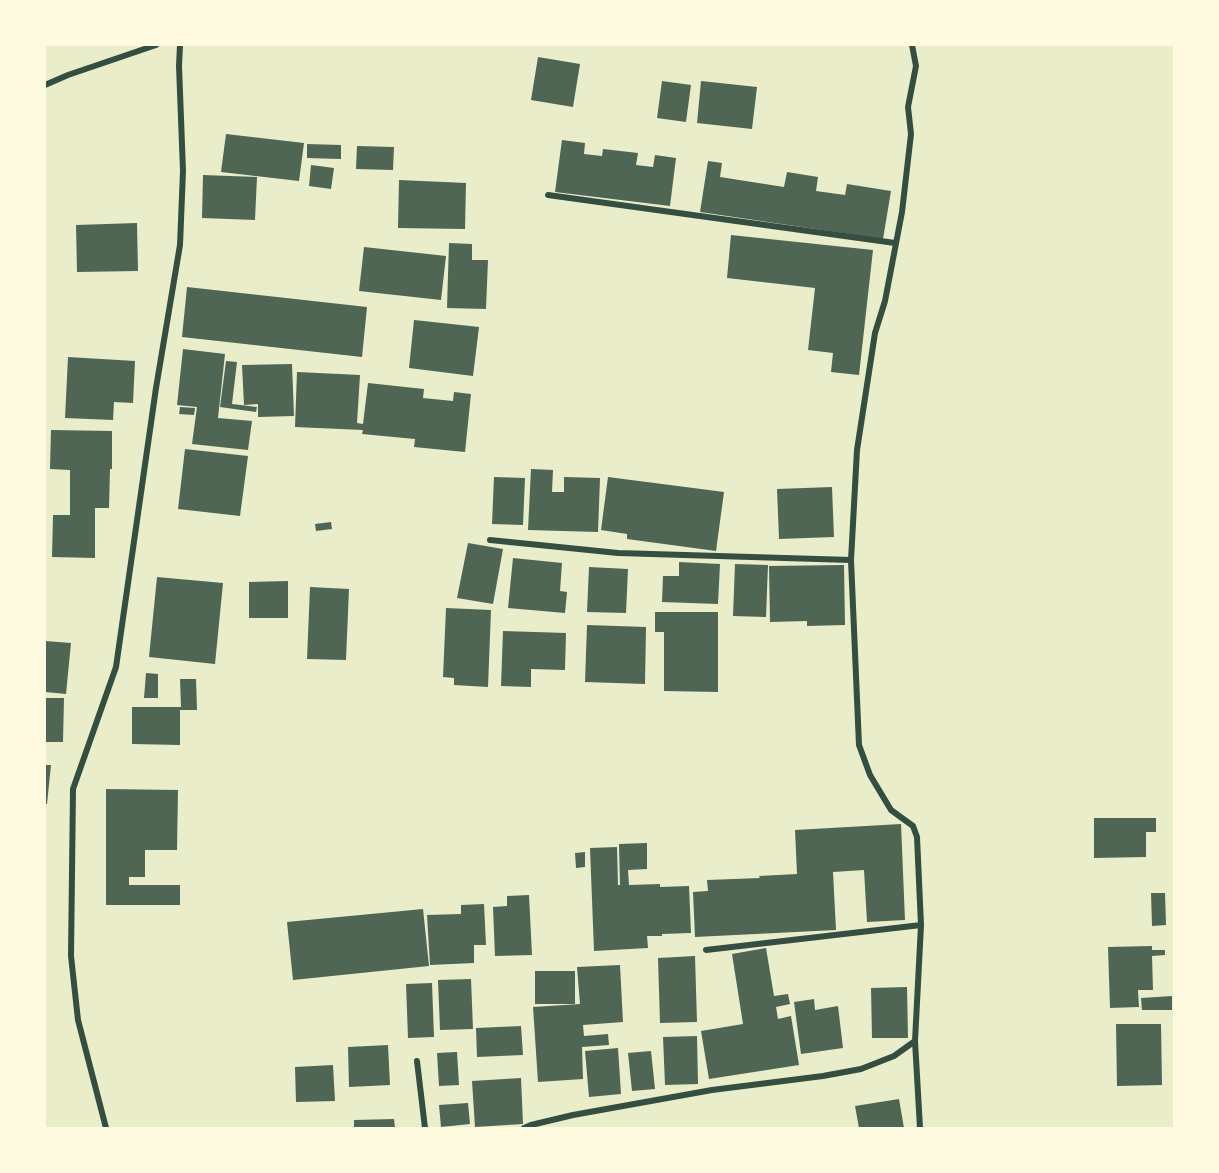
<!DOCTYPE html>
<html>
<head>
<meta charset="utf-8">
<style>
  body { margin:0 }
  #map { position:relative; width:1219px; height:1173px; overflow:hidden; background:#e9edc9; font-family:"Public Sans",sans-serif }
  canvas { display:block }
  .frame { position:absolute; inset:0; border:46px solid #fefae0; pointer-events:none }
</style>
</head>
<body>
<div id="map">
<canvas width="1219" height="1173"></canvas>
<div class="frame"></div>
</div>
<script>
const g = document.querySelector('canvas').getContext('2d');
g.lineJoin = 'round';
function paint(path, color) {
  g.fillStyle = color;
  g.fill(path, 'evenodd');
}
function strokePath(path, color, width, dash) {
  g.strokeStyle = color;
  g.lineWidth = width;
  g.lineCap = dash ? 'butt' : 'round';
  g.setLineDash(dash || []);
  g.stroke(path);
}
const building = new Path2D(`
  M 538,57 L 580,64 L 573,107 L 531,100 Z
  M 662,81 L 691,85 L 686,122 L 657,118 Z
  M 701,81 L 757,87 L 752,129 L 697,123 Z
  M 226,134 L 304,143 L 299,181 L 221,172 Z
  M 562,140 L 585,143 L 584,154 L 602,156 L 603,149 L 638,153 L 636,165 L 653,167 L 655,155 L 676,158 L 670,206 L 555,192 Z
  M 307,144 L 341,145 L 341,159 L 307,158 Z
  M 357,146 L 394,147 L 393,170 L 356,169 Z
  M 708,161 L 722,163 L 720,177 L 784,187 L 787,172 L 818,177 L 816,191 L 845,195 L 847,184 L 891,191 L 883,239 L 700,212 Z
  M 311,165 L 334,168 L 331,189 L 309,186 Z
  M 203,175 L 257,177 L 255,220 L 202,218 Z
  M 399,180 L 466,183 L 465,229 L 398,228 Z
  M 137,223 L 138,271 L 77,272 L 76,225 Z
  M 731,235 L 873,250 L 859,375 L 831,372 L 833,353 L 808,350 L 815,288 L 727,278 Z
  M 449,243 L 472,244 L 472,260 L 488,260 L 486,309 L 447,308 Z
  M 364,247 L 446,256 L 441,300 L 359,291 Z
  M 187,287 L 367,307 L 362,357 L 182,337 Z
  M 414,320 L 479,327 L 473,376 L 409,368 Z
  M 183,349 L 225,354 L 218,418 L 252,421 L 248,450 L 192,444 L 197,407 L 177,405 Z
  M 68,357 L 135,361 L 133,403 L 114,402 L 113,420 L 65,418 Z
  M 226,361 L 237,362 L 232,404 L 257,407 L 256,412 L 220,407 Z
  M 292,364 L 294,416 L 258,417 L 258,404 L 244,405 L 242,365 Z
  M 297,372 L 360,375 L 357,423 L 363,424 L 368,383 L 424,389 L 423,398 L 453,401 L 454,392 L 471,394 L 465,452 L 414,447 L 415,439 L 362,434 L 363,430 L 295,427 Z
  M 180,407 L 195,408 L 194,415 L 179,414 Z
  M 51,430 L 112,431 L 112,469 L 110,469 L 109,508 L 95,508 L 95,558 L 52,557 L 53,515 L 70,515 L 70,470 L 50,469 Z
  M 185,449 L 248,456 L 240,516 L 178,509 Z
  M 531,469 L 553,470 L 552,492 L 564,492 L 564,477 L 600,478 L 598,532 L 528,530 Z
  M 494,477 L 525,478 L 523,525 L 492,524 Z
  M 608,477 L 724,492 L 716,551 L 627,539 L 627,534 L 601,530 Z
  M 832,487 L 834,537 L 779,539 L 777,489 Z
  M 331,522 L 332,529 L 316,531 L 315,524 Z
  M 468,543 L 503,549 L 493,604 L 457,598 Z
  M 513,558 L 562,563 L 560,591 L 567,592 L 565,613 L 508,608 Z
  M 679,562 L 720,564 L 718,604 L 662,602 L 663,576 L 679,576 Z
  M 735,564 L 768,565 L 766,617 L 733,616 Z
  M 844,565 L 845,625 L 807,626 L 807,621 L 770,622 L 769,566 Z
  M 589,567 L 628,569 L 626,613 L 587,612 Z
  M 157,577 L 223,583 L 215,664 L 149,657 Z
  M 288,581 L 288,618 L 249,618 L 249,582 Z
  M 310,587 L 349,589 L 346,660 L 307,659 Z
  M 446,608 L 491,610 L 488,687 L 454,685 L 454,678 L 443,677 Z
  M 655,612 L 718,612 L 718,692 L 664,691 L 664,632 L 655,632 Z
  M 587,625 L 646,627 L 645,684 L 585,682 Z
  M 503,631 L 566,633 L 565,670 L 531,669 L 531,687 L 501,686 Z
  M 45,641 L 71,643 L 66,694 L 45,692 Z
  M 146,673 L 158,674 L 158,698 L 144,698 Z
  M 180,679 L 196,679 L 197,710 L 180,710 L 180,745 L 132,744 L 132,707 L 181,707 Z
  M 45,698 L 64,698 L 63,742 L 45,742 Z
  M 45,765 L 51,765 L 47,804 L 45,804 Z
  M 106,789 L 178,790 L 177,850 L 145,850 L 145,877 L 129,877 L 129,885 L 180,885 L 180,905 L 106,905 Z
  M 1094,818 L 1156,818 L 1156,832 L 1146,832 L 1146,857 L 1094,858 Z
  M 901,824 L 905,920 L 867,922 L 864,870 L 833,872 L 836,930 L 695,937 L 693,892 L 708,891 L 707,880 L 760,878 L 759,876 L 797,874 L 795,830 Z
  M 647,843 L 647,869 L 628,870 L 629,885 L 660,884 L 660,887 L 689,886 L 691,933 L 662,934 L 662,936 L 647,936 L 648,948 L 594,951 L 590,848 L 617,847 L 618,885 L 620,885 L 619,844 Z
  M 585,852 L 585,867 L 576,868 L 575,853 Z
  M 1151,893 L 1165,893 L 1166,925 L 1152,926 Z
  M 529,895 L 532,955 L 495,956 L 493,907 L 507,906 L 507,896 Z
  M 484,904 L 486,945 L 474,945 L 474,963 L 430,965 L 427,915 L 461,914 L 461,905 Z
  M 423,909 L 429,966 L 293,980 L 287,922 Z
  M 1152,946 L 1152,950 L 1165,950 L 1165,955 L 1152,956 L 1153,990 L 1138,990 L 1139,1007 L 1110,1008 L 1108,947 Z
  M 766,948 L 774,996 L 788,994 L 790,1004 L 776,1007 L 778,1019 L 791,1016 L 799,1065 L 709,1079 L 701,1031 L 743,1024 L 732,954 Z
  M 695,956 L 697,1022 L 660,1023 L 658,958 Z
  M 620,965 L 623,1022 L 583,1025 L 584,1036 L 608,1034 L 609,1045 L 582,1047 L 583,1079 L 538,1082 L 533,1007 L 580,1004 L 577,967 Z
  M 535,971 L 575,971 L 575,1004 L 535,1004 Z
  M 471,979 L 473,1029 L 440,1030 L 438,980 Z
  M 432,983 L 434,1037 L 408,1038 L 406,984 Z
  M 907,987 L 908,1038 L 872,1038 L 871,988 Z
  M 1172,996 L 1172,1010 L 1142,1010 L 1141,998 Z
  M 814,999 L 815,1010 L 838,1006 L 843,1048 L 801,1054 L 794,1002 Z
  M 1116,1024 L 1161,1024 L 1162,1085 L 1117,1086 Z
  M 521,1026 L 523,1055 L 477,1057 L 476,1028 Z
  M 697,1036 L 698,1084 L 665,1085 L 663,1037 Z
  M 388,1045 L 390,1085 L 349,1087 L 348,1047 Z
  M 618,1048 L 621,1094 L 589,1097 L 585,1051 Z
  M 651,1051 L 655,1089 L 632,1091 L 628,1053 Z
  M 457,1052 L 459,1085 L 439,1086 L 437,1053 Z
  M 333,1065 L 335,1101 L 296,1102 L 295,1067 Z
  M 521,1078 L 523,1124 L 475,1127 L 472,1081 Z
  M 899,1099 L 904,1128 L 859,1128 L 855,1106 Z
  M 468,1103 L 470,1124 L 441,1127 L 439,1105 Z
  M 394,1119 L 395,1128 L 354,1128 L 354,1120 Z`);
const minor = new Path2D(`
  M 912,45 L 916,66 L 908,107 L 911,134 L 902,212 L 885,301 L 875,333 L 857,450 L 851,560 L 859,745 L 870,775 L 891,810 L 913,826 L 917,837 L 921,925 L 915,1041 L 920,1128
  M 45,85 L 68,75 L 156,45
  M 548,195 L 895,243
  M 490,540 L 618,553 L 851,560
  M 706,950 L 921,925
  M 417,1061 L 425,1128
  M 106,1128 L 78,1020 L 71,956 L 73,789 L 116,667 L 156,388 L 180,245 L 183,171 L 179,66 L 180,45
  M 524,1128 L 531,1125 L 573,1115 L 712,1090 L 823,1076 L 861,1069 L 894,1056 L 915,1041`);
paint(building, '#4f6655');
strokePath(minor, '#344e41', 6);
</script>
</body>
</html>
